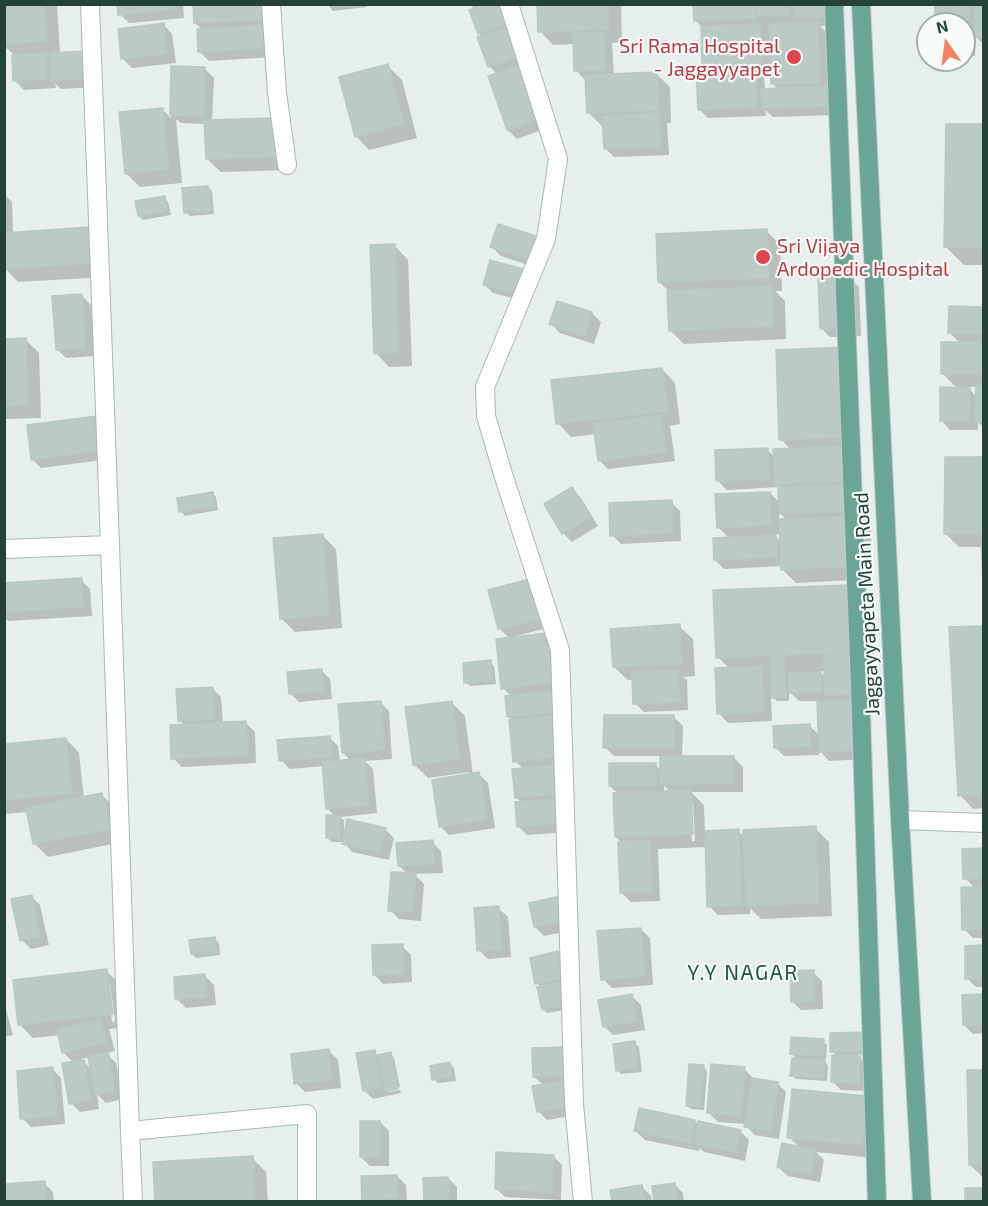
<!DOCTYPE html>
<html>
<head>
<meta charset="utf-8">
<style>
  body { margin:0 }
  #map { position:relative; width:988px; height:1206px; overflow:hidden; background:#e6efeb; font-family:"Exo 2",sans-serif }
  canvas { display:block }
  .frame { position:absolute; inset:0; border:6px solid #24423a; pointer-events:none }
  .north { position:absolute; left:916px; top:12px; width:60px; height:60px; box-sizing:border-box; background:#f7fbf9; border:2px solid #a3b1ad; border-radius:50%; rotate:346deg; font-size:16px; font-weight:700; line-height:24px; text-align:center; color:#24423a }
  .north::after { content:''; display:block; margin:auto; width:21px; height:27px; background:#f4845f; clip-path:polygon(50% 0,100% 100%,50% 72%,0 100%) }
</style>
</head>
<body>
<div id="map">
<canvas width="988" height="1206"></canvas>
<div class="frame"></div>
<div class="north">N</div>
</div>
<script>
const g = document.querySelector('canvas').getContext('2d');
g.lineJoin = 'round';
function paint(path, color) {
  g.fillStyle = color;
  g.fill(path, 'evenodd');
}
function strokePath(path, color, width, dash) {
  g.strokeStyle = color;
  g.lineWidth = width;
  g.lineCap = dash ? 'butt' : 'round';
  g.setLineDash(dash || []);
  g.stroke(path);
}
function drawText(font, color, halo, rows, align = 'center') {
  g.font = font + ' "Exo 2",sans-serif';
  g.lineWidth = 4.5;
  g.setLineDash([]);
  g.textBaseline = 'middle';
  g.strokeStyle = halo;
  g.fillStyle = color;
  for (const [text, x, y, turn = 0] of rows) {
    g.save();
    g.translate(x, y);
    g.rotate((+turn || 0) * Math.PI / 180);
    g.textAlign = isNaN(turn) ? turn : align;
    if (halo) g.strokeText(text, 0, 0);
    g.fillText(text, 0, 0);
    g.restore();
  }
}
const shadow = new Path2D(`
  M 4,4 L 57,4 L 60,54 L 96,87 L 61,89 L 55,83 L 56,88 L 24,90 L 15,81 L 14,55 L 4,46 Z
  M 119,4 L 183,4 L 184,18 L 129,23 L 120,14 Z
  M 279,4 L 273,57 L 209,61 L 200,52 L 203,30 L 195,23 Z
  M 327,4 L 367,4 L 367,7 L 333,11 Z
  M 470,4 L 504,4 L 550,127 L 517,139 L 508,130 L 490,77 L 498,75 L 489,66 L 482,37 L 479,33 L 475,9 Z
  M 539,4 L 621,4 L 622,42 L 612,43 L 614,75 L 656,74 L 670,87 L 671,123 L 667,123 L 669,155 L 614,157 L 605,148 L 604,125 L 602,126 L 588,112 L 587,79 L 585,80 L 576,70 L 575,44 L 553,45 L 540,31 Z
  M 695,4 L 843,4 L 844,25 L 820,26 L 831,37 L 835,115 L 773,117 L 765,110 L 766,116 L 708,118 L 699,109 L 708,70 L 704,66 L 703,28 L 695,20 ZM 760,73 L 772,73 L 773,84 L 778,89 L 765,90 L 764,77 Z
  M 936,4 L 984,4 L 984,45 L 976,37 L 975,56 L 964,56 L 964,24 L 935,24 Z
  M 163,24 L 172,34 L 176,63 L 132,68 L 123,59 Z
  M 388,66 L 402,80 L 417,138 L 369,150 L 356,136 Z
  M 173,68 L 205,69 L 214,78 L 212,121 L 273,119 L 288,170 L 221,172 L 207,159 L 205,124 L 181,123 L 176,119 L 182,183 L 140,187 L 126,173 L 163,110 L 171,118 Z
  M 984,126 L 984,265 L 964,265 L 946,247 Z
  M 208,187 L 212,191 L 214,214 L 190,216 L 185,212 Z
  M 4,194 L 12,202 L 13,234 L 89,229 L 105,277 L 18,282 L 5,268 Z
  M 164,198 L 168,202 L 171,215 L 143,220 L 139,216 Z
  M 766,231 L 780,244 L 782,291 L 775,291 L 785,301 L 786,339 L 684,344 L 670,330 L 669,291 L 659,282 Z
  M 535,238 L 544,247 L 537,268 L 501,256 L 492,247 Z
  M 395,246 L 408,260 L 412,366 L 389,367 L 376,353 Z
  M 522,270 L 531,279 L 525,301 L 493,293 L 484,284 Z
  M 850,278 L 859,287 L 861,336 L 830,337 L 821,328 Z
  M 82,296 L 91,305 L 94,356 L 66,358 L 57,349 Z
  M 558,302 L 592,313 L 601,322 L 594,344 L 560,333 L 551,324 Z
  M 984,309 L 984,428 L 978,422 L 978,430 L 950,430 L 941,420 L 958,389 L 942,373 L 961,344 L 950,333 ZM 967,387 L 978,387 L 977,397 Z
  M 4,340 L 26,340 L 39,353 L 41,418 L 4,419 Z
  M 843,349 L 857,362 L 860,450 L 850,450 L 861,461 L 862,491 L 865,494 L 866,519 L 859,519 L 871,531 L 872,579 L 796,583 L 782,569 L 782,566 L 724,569 L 715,560 L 729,538 L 718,527 L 770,493 L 780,503 L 779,487 L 727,490 L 718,481 L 767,450 L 775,457 L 791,450 L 781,439 ZM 779,512 L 787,520 L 779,521 ZM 774,534 L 781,534 L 781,542 Z
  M 662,369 L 675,383 L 680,424 L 670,426 L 675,461 L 608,469 L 599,460 L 596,434 L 571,437 L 558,423 Z
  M 106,427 L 110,459 L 41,468 L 32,459 Z
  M 984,459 L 984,560 L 983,547 L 959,547 L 945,533 Z
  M 572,489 L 581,498 L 598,526 L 572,542 L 563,533 Z
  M 212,493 L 216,497 L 218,510 L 185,516 L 181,511 Z
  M 671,502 L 680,511 L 681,541 L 621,544 L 612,535 Z
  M 322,535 L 336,549 L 342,628 L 295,632 L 281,618 Z
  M 81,580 L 90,589 L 92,616 L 8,621 L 4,617 L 4,585 Z
  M 532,580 L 551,627 L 512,637 L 512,639 L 557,644 L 569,832 L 527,835 L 518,826 L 522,803 L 516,797 L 524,769 L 515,761 L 513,721 L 509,717 L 512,697 L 503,688 L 510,639 L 500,629 Z
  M 849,586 L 867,604 L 870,669 L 860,669 L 867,759 L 829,761 L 819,750 L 819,755 L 784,756 L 775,747 L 809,725 L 820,736 L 819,701 L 799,701 L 789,691 L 789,701 L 777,701 L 771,696 L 772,721 L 728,723 L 719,713 L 730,669 L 718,657 ZM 819,671 L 825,671 L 826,678 Z
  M 679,626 L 693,639 L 695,676 L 683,677 L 687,680 L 688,710 L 644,712 L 635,703 L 634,680 L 628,680 L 614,667 Z
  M 984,627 L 984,808 L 973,809 L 960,795 Z
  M 490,662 L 494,666 L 496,684 L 470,686 L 466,682 Z
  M 321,670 L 330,679 L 332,699 L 299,702 L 290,693 Z
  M 212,688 L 221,697 L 223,724 L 246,723 L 255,732 L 256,763 L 182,767 L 173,758 L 185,726 L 179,720 Z
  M 380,702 L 389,711 L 392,759 L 365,761 L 373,769 L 377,813 L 340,817 L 344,820 L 344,834 L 385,829 L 394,838 L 389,860 L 352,852 L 344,842 L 332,842 L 327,838 L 335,816 L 327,808 L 324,766 L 290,769 L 281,760 L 329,737 L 338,746 L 340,762 L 351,761 L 343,753 Z
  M 451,702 L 465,716 L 473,775 L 479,774 L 488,783 L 495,828 L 449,835 L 440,826 L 470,775 L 470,772 L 428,778 L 414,764 Z
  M 674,717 L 683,726 L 682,758 L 734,758 L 743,767 L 743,792 L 691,792 L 704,805 L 705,832 L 738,831 L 745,837 L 815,828 L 829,842 L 832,916 L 761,919 L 750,908 L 750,914 L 718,915 L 709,906 L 707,847 L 658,849 L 660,901 L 631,902 L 622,893 L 622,843 L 616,837 L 619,794 L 610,786 L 655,765 L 662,771 L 662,756 L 614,756 L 605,747 ZM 664,786 L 671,792 L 664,792 ZM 690,803 L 693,803 L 695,841 L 692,841 Z
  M 66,739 L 79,753 L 84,798 L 102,795 L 115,808 L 122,842 L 48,857 L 34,843 L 28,812 L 4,814 L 4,746 Z
  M 432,842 L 441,851 L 443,873 L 414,874 L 424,884 L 421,921 L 399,919 L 390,910 L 408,874 L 399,866 Z
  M 984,850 L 984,938 L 973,938 L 964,929 L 975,888 L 965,878 Z
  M 31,896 L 40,905 L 49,945 L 31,949 L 22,940 Z
  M 531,904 L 573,930 L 544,936 L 535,927 Z
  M 498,908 L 508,917 L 511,957 L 488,959 L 479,950 Z
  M 641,929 L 650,938 L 653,985 L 612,988 L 603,979 Z
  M 215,939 L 219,943 L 220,955 L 196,958 L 192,954 Z
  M 402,946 L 411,955 L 412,982 L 383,984 L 374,974 Z
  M 984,947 L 984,987 L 976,987 L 967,978 Z
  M 558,953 L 567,962 L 571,1009 L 547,1013 L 543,1009 L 541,988 L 537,983 Z
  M 106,971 L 120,984 L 125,1027 L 109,1029 L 115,1051 L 106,1053 L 116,1063 L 123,1099 L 106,1103 L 97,1094 L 99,1109 L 80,1112 L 71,1103 L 74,1063 L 63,1052 L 60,1035 L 33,1038 L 20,1025 ZM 107,984 L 110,984 L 115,1021 L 112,1022 ZM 90,1057 L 92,1070 L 81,1059 Z
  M 813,972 L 822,981 L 823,1009 L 801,1010 L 792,1001 Z
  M 205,976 L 214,985 L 216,1005 L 186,1008 L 177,999 Z
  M 632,996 L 641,1005 L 645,1030 L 613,1035 L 604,1026 Z
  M 984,996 L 984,1033 L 973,1034 L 964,1025 Z
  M 4,1002 L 13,1035 L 4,1037 Z
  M 864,1033 L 868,1054 L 857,1055 L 869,1066 L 868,1091 L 841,1090 L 832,1081 L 837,1056 L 832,1051 Z
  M 823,1041 L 827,1045 L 826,1059 L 822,1059 L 828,1066 L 827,1081 L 796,1079 L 792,1075 L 798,1060 L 792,1054 Z
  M 635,1043 L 639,1047 L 642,1072 L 621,1074 L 617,1070 Z
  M 534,1049 L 576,1084 L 580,1114 L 547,1120 L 538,1111 L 544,1086 L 534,1076 Z
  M 329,1051 L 338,1060 L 341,1088 L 305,1092 L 296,1083 Z
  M 374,1051 L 379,1056 L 390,1054 L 394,1058 L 400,1087 L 388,1089 L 388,1092 L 400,1090 L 401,1093 L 373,1099 L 364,1090 Z
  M 449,1064 L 454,1068 L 456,1081 L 438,1083 L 434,1079 Z
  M 703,1067 L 707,1071 L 704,1110 L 691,1109 L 687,1105 Z
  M 52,1069 L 61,1078 L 65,1124 L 31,1127 L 22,1118 Z
  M 744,1069 L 753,1078 L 753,1079 L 777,1083 L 786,1092 L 779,1139 L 755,1135 L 746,1126 L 746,1124 L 718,1122 L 709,1113 Z
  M 984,1071 L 984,1178 L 970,1165 Z
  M 866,1098 L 875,1158 L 816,1152 L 824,1160 L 820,1182 L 788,1176 L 778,1167 L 800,1148 L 789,1137 Z
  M 695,1121 L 699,1126 L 740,1131 L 749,1140 L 745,1161 L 704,1152 L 700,1148 L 699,1151 L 645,1140 L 636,1131 Z
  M 380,1122 L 389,1131 L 389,1166 L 370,1166 L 361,1157 Z
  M 553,1156 L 562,1165 L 561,1200 L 505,1197 L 496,1188 Z
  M 252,1158 L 266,1172 L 268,1202 L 157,1202 Z
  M 397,1176 L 406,1185 L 407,1202 L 365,1202 L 363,1199 Z
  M 448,1178 L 457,1187 L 457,1202 L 426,1202 Z
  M 44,1183 L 53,1192 L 54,1202 L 4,1202 Z
  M 674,1184 L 683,1193 L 684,1202 L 656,1202 Z
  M 642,1187 L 651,1196 L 652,1202 L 613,1202 Z`);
const building = new Path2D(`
  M 4,4 L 45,4 L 47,41 L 4,44 Z
  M 117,4 L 175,4 L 176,9 L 118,15 Z
  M 193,4 L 267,4 L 268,20 L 194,23 Z
  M 483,4 L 501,4 L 508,23 L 478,34 L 469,10 Z
  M 537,4 L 608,4 L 609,29 L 538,32 Z
  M 693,4 L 755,4 L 756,18 L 694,21 Z
  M 757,4 L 789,4 L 790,15 L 758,16 Z
  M 794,4 L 835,4 L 835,16 L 794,18 Z
  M 935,4 L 969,4 L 967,48 L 964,48 L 964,24 L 934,24 Z
  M 975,4 L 984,4 L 984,37 L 974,37 Z
  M 818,22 L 820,83 L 771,84 L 769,24 Z
  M 164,23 L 167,54 L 121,59 L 118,29 Z
  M 760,24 L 762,64 L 702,67 L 701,26 Z
  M 264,25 L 265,48 L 198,52 L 197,29 Z
  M 506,27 L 516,57 L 488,67 L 477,37 Z
  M 604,32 L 605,70 L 574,71 L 573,33 Z
  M 86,51 L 87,79 L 50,80 L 50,53 Z
  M 46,53 L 47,79 L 13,81 L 12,55 Z
  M 388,64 L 404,124 L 355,137 L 339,77 Z
  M 523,64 L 542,118 L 507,130 L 488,76 Z
  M 171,66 L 205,67 L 204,116 L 170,115 Z
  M 756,67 L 757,107 L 698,110 L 696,69 Z
  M 657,72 L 658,110 L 587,113 L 585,75 Z
  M 826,86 L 827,106 L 762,109 L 761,89 Z
  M 163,108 L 169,169 L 125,174 L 119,112 Z
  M 659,113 L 661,147 L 604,149 L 602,116 Z
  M 273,118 L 275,157 L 206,159 L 204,120 Z
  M 946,124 L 984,124 L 984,248 L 944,247 Z
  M 208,186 L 211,210 L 184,213 L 182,188 Z
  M 165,196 L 167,211 L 138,216 L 135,201 Z
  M 498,224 L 536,236 L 528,260 L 490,247 Z
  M 90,227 L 92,263 L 4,269 L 4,233 Z
  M 767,229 L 769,278 L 658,282 L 656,234 Z
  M 395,244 L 399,352 L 374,354 L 370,245 Z
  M 490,260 L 523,269 L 516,293 L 483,285 Z
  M 851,277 L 853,327 L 820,329 L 818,278 Z
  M 772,286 L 773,326 L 669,331 L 667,291 Z
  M 82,294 L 86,348 L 56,350 L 52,296 Z
  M 557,301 L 592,312 L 585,336 L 549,324 Z
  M 949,306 L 984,307 L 984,334 L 948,333 Z
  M 26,338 L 28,405 L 4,406 L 4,339 Z
  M 941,342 L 984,342 L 984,374 L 941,374 Z
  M 844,347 L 847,437 L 779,440 L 776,350 Z
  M 662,368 L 668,411 L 556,424 L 551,380 Z
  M 976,385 L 984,386 L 984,422 L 975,422 Z
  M 940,387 L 970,388 L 969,421 L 940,421 Z
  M 661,415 L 666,452 L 598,461 L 593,424 Z
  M 97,416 L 102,450 L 31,460 L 27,425 Z
  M 848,446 L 849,481 L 775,485 L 773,449 Z
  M 768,448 L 769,479 L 716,481 L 715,450 Z
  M 945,457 L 984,457 L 984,534 L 944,534 Z
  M 857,484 L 858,511 L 779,514 L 778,487 Z
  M 572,487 L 590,517 L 562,534 L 544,504 Z
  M 213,492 L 215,506 L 179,512 L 177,498 Z
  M 770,492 L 771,525 L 717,528 L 715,494 Z
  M 672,500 L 673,533 L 610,536 L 609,503 Z
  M 858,516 L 859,566 L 781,570 L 779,519 Z
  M 323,534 L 329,615 L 280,619 L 273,538 Z
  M 776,535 L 777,557 L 714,560 L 713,538 Z
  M 981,543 L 984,543 L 984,597 Z
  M 82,578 L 83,607 L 4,612 L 4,583 Z
  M 533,578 L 543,618 L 498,629 L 488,590 Z
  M 850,585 L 853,652 L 716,658 L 713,590 Z
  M 680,624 L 682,663 L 613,667 L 610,629 Z
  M 984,626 L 984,794 L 958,796 L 949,627 Z
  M 548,633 L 554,682 L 501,689 L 496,639 Z
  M 851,654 L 853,694 L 825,695 L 823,655 Z
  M 784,656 L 786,697 L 771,698 L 770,657 Z
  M 491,660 L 492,680 L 464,683 L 463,663 Z
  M 762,666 L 764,712 L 717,714 L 715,668 Z
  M 322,669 L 324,691 L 289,694 L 287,672 Z
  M 678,670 L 680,702 L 633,704 L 632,672 Z
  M 821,672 L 822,692 L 789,693 L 788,673 Z
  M 213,687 L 215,719 L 178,721 L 176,689 Z
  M 556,691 L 558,712 L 507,717 L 505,696 Z
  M 856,700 L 858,750 L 819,752 L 817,702 Z
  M 381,701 L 384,750 L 342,753 L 338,704 Z
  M 452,701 L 460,759 L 413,765 L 405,707 Z
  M 556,715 L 561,756 L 513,762 L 509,720 Z
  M 604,715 L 674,715 L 674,748 L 603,748 Z
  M 246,721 L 248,755 L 171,759 L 170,725 Z
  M 810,724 L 811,746 L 774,748 L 773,726 Z
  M 330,736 L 332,757 L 279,761 L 277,740 Z
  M 66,738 L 72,793 L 4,800 L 4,744 Z
  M 660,756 L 734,756 L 734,784 L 660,784 Z
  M 365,758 L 369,805 L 326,809 L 322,762 Z
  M 609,763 L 656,763 L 656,786 L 609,786 Z
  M 557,765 L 559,794 L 515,798 L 512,769 Z
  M 479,772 L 487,819 L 439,827 L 432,780 Z
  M 691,790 L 693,834 L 615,837 L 613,793 Z
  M 102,793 L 110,829 L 33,844 L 26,808 Z
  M 559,799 L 561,823 L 517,827 L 515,802 Z
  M 326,815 L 340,815 L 340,838 L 326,838 Z
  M 347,819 L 386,828 L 380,852 L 342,844 Z
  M 816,826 L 819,903 L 746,906 L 743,830 Z
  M 739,829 L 742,905 L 707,907 L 705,831 Z
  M 433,840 L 434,864 L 398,866 L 396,843 Z
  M 650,840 L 652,892 L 620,893 L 618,842 Z
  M 984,848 L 984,878 L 963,879 L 962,849 Z
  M 391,872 L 416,873 L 413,912 L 388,911 Z
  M 961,887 L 984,887 L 984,929 L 962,930 Z
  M 32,895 L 40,937 L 20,941 L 11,899 Z
  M 560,896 L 565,921 L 534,927 L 529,903 Z
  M 499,906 L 502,949 L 477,951 L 474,908 Z
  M 641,928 L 645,976 L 601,980 L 597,931 Z
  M 215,937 L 217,952 L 191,954 L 189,940 Z
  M 403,944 L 404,974 L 373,975 L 372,945 Z
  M 984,945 L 984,978 L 965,979 L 965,946 Z
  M 558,951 L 564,978 L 535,984 L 530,958 Z
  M 107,969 L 113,1014 L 18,1025 L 13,980 Z
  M 814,970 L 815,1001 L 791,1002 L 790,971 Z
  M 205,974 L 207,997 L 175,999 L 174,977 Z
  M 563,982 L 568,1005 L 542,1010 L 537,987 Z
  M 632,994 L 637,1021 L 603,1027 L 598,1000 Z
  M 984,994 L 984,1025 L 963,1025 L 962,995 Z
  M 101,1019 L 106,1042 L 62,1053 L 57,1030 Z
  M 864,1032 L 865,1051 L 830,1052 L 830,1033 Z
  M 791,1037 L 824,1039 L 823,1056 L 790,1054 Z
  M 635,1041 L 638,1068 L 616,1071 L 613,1044 Z
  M 567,1047 L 568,1075 L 533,1077 L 532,1048 Z
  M 329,1049 L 332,1080 L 294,1084 L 291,1054 Z
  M 375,1050 L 381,1088 L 363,1091 L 356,1053 Z
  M 108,1052 L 115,1091 L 95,1094 L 88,1056 Z
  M 391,1052 L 398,1089 L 385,1091 L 378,1055 Z
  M 832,1055 L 860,1056 L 859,1083 L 831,1082 Z
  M 792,1058 L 825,1060 L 824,1078 L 790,1076 Z
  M 84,1060 L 91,1100 L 69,1104 L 62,1063 Z
  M 450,1062 L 452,1077 L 432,1080 L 430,1066 Z
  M 689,1064 L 704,1065 L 701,1107 L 686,1106 Z
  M 711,1064 L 745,1067 L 741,1116 L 707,1113 Z
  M 53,1067 L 57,1116 L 20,1119 L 17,1071 Z
  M 967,1070 L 984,1070 L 984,1165 L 969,1165 Z
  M 752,1078 L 778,1082 L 771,1131 L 744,1127 Z
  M 567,1080 L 572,1106 L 537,1112 L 532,1086 Z
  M 792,1089 L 867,1096 L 862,1145 L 787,1138 Z
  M 639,1108 L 695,1120 L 690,1143 L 634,1131 Z
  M 360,1121 L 380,1121 L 380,1157 L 360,1157 Z
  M 698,1121 L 741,1130 L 736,1152 L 694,1144 Z
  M 782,1143 L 816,1150 L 811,1174 L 777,1167 Z
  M 496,1152 L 554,1155 L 552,1192 L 495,1189 Z
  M 253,1156 L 255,1202 L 155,1202 L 153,1162 Z
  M 397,1175 L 398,1198 L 362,1200 L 361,1176 Z
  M 448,1177 L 449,1202 L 424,1202 L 423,1178 Z
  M 45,1181 L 46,1202 L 4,1202 L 4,1184 Z
  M 675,1183 L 677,1202 L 654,1202 L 652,1186 Z
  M 642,1185 L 645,1202 L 612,1202 L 610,1190 Z
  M 965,1188 L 984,1188 L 984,1202 L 965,1202 Z`);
const minor = new Path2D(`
  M 90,4 L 110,545
  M 271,4 L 277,93 L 287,165
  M 509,4 L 558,159 L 546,239 L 485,387 L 486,416 L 503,474 L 560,650 L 574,1104 L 583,1202
  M 4,549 L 110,545 L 130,1131
  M 900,820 L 984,823
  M 133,1202 L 130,1131 L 307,1114 L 307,1202`);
const major = new Path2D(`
  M 834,4 L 860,683 L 877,1202
  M 861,4 L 900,820 L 922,1202`);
const markers = [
  [794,57,8,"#e0444e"],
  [763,257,8,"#e0444e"]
];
const healthNames = [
  ["Sri Rama Hospital",780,46],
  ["- Jaggayyapet",780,69],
  ["Sri Vijaya",777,246,"left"],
  ["Ardopedic Hospital",777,269,"left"]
];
const streetNames = [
  ["Jaggayyapeta Main Road",867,604,-93]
];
const neighbourhoodNames = [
  ["Y.Y NAGAR",743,973]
];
paint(shadow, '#0003');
paint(building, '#bbcac4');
strokePath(building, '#b8c9c2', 1.5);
strokePath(minor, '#a8b8b2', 20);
strokePath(major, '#c2cac8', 20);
strokePath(minor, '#fff', 18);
strokePath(major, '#6aa596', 18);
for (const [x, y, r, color] of markers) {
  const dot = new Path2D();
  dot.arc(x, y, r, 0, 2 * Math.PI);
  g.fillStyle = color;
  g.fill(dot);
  strokePath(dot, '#f7fbf9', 2);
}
drawText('20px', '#be3a42', '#f7fbf9', healthNames, 'right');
drawText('20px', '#24423a', '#f7fbf9', streetNames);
g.letterSpacing = '1.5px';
drawText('21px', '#1f5548', '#f7fbf9', neighbourhoodNames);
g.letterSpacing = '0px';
</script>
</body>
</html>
